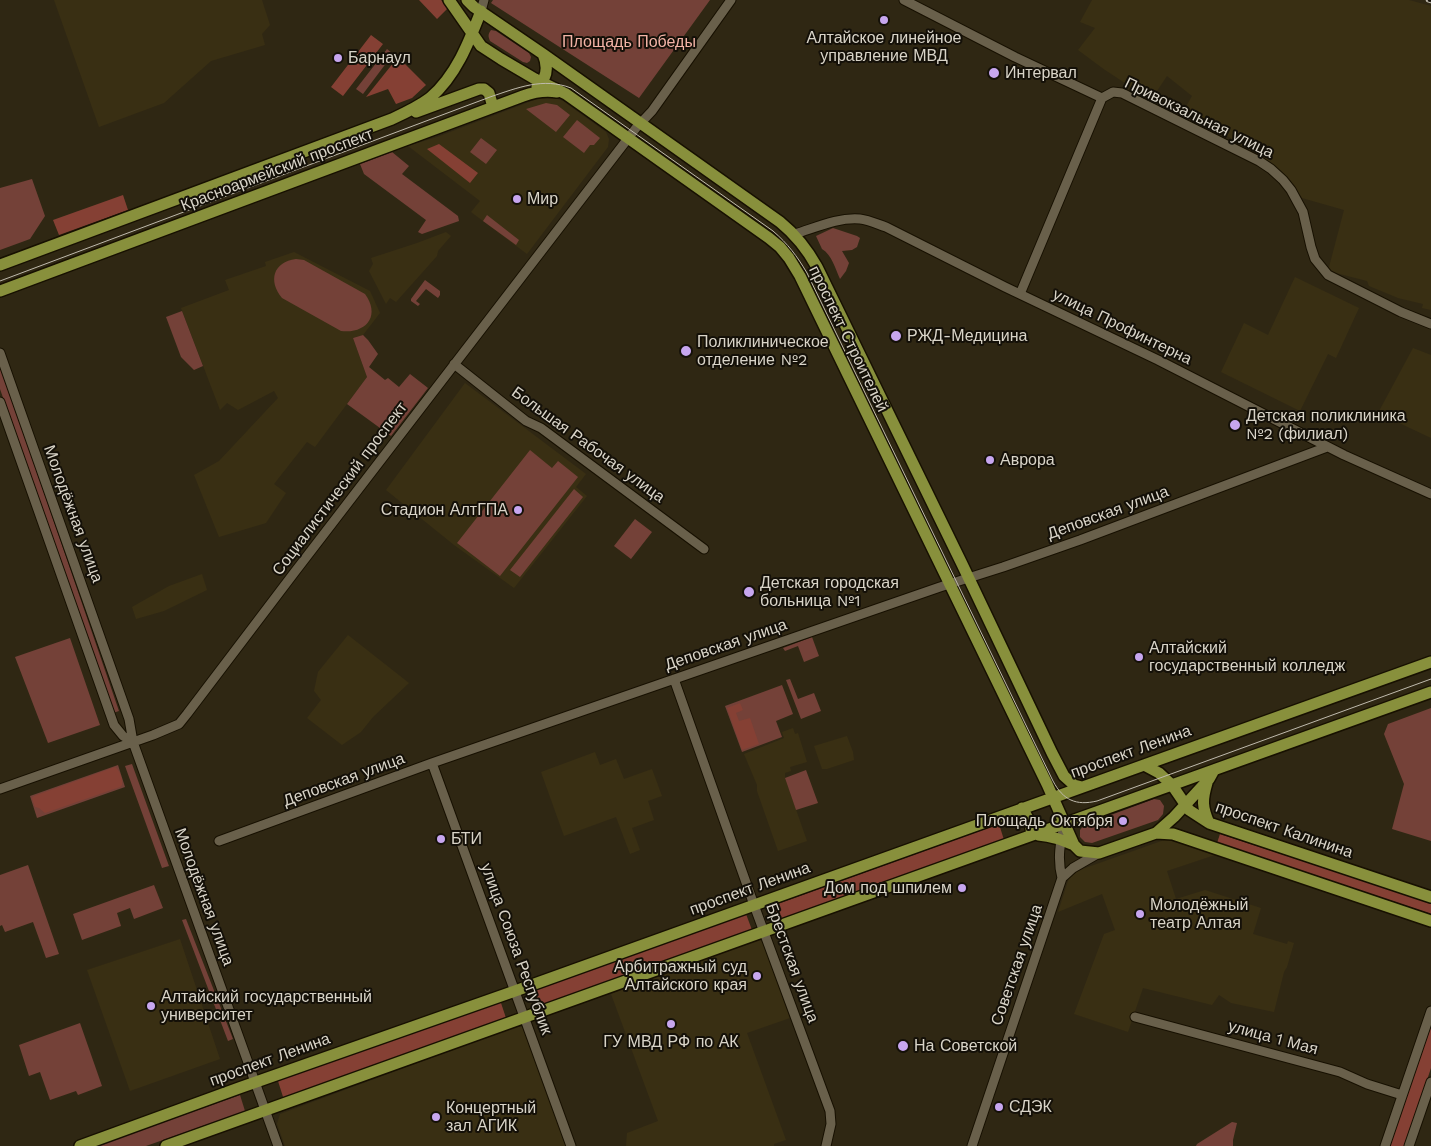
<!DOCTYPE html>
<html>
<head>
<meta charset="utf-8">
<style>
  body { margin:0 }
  canvas { display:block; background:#2f2713 }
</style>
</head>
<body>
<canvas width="1431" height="1146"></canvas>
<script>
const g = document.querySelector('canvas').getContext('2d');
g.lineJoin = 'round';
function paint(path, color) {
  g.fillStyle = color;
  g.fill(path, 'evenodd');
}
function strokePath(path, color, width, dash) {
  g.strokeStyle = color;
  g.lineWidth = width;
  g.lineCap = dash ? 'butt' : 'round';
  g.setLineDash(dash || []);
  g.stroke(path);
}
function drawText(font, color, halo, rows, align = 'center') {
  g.font = font + ' "Work Sans",sans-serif';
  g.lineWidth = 4;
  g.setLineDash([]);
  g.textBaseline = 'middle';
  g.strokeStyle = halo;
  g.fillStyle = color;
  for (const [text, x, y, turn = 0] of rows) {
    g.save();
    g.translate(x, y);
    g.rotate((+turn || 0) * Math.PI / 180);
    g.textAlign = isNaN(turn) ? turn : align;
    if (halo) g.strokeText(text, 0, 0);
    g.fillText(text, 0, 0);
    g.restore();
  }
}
const built = new Path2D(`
  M 54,0 L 262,0 L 270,25 L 262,34 L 265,45 L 211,61 L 164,103 L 99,127 Z
  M 1092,0 L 1409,0 L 1431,6 L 1431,310 L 1422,308 L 1423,304 L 1398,298 L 1369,286 L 1367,281 L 1328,271 L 1344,210 L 1302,198 L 1272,163 L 1184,110 L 1192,96 L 1167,76 L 1151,100 L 1105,70 L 1078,50 L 1095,28 L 1080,22 Z
  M 552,97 L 563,101 L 606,132 L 609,139 L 608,147 L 527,254 L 471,212 L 480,201 L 408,146 L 437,137 L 537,99 Z
  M 446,232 L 451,236 L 438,251 L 437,256 L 396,302 L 390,298 L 386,304 L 369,271 L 373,264 L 371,258 L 417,243 Z
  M 294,252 L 370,291 L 380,313 L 363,335 L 353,338 L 367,377 L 315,447 L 307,442 L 274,484 L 286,493 L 266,523 L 219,537 L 194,475 L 219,461 L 278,398 L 274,391 L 238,410 L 227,403 L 220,410 L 181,308 L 229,290 L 225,280 L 266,266 L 265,262 Z
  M 1295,277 L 1359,308 L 1336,358 L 1328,354 L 1300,411 L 1221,372 L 1244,323 L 1268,335 Z
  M 1413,348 L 1431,355 L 1431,438 L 1378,413 Z
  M 465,383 L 586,474 L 576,487 L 587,496 L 514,588 L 454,545 L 386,490 Z
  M 202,574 L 207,590 L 164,611 L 136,619 L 132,607 L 169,586 Z
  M 348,635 L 409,683 L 373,717 L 361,732 L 342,745 L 307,718 L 321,700 L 314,691 L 318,672 Z
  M 793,728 L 795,734 L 798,733 L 807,762 L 790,767 L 791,771 L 785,773 L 785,778 L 807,841 L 778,851 L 757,791 L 757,785 L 744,754 L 784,738 L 782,732 Z
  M 847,736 L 853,752 L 854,760 L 827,769 L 822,769 L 814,746 Z
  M 595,752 L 600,765 L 616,759 L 624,779 L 652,769 L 662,796 L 648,801 L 654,820 L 632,828 L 640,850 L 630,854 L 616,817 L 564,836 L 541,772 Z
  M 1167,839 L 1176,840 L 1218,854 L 1167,871 L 1176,899 L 1205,890 L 1261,908 L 1253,934 L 1287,944 L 1288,941 L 1294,943 L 1287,967 L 1284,972 L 1274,1012 L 1231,1003 L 1219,995 L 1212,1005 L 1143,988 L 1128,1032 L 1074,1014 L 1104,934 L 1115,930 L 1102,894 L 1058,912 L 1069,878 L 1074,872 Z
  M 180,939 L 220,1059 L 130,1091 L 87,970 Z
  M 755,940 L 760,940 L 764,944 L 790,1018 L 747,1033 L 786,1140 L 774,1144 L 774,1146 L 626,1146 L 627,1133 L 658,1121 L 611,994 Z
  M 517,1026 L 522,1027 L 525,1032 L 567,1146 L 285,1146 L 277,1124 L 280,1114 Z`);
const green = new Path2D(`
  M 493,0 L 710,0 L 639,98 L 491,3 Z
  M 491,30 L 496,31 L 529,53 L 531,57 L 530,61 L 527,63 L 523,62 L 490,41 C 488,36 488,34 491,30 Z
  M 387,49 L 393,54 L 363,94 L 356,89 Z
  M 546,103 L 557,105 L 570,115 L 556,132 L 526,109 Z
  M 577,120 L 600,138 L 594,145 L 590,145 L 584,153 L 563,137 Z
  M 481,138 L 497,150 L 486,164 L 470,152 Z
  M 392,152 L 409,166 L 402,174 L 458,216 L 459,221 L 422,234 L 418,232 L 426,220 L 364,174 L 360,164 Z
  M 32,179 L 45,216 L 30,239 L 0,250 L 0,188 Z
  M 487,215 L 519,240 L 516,245 L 483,221 Z
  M 833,228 L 857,236 L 860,238 L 857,247 L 852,250 L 842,251 L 849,263 L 846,271 L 840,279 C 835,268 832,255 822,249 L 816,236 Z
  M 296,259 L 304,260 L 365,294 C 381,316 366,334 341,331 L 282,298 C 268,281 273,262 296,259 Z
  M 425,280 L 440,291 L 440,295 L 438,298 L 426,289 L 416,301 L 420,304 L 418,306 L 411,301 L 411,299 Z
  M 182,311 L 203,366 L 194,370 L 181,357 L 166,317 Z
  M 363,335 L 368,340 L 378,354 L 369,367 L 385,380 L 388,378 L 399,387 L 410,374 L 428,388 L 391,436 L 347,404 L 367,377 L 353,338 Z
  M 0,365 L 119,711 L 113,713 L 0,389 Z
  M 530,450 L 552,468 L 558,461 L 578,477 L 500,576 L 457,543 Z
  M 574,489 L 583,497 L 520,577 L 510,570 Z
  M 635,519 L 652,532 L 631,559 L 614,546 Z
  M 812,637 L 819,656 L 804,662 L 798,646 L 785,651 L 783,648 Z
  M 70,638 L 100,725 L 48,743 L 15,657 Z
  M 790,679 L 798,699 L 814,693 L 821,711 L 801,719 L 786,680 Z
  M 782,685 L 793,714 L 776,721 L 782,737 L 742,752 L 725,706 Z
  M 1431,708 L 1431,841 L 1392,829 L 1404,784 L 1384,734 L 1388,724 Z
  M 132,764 L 169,866 L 162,868 L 125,766 Z
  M 118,765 L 125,787 L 37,818 L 30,796 Z
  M 806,770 L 818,803 L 796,810 L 785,778 Z
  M 1154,799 L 1160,800 L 1164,806 L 1163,814 L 1158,820 L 1092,843 L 1085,842 L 1080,837 L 1080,830 L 1084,825 Z
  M 28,865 L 59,954 L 46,958 L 33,922 L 5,932 L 2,925 L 0,926 L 0,875 Z
  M 154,885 L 163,908 L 134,919 L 130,908 L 117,913 L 121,926 L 82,940 L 73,914 Z
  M 186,919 L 233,1039 L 228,1041 L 182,920 Z
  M 80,1023 L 102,1086 L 78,1095 L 76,1091 L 50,1100 L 40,1072 L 29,1076 L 19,1045 Z
  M 240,1095 L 245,1111 L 146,1146 L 97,1146 Z
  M 1232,1122 L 1237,1123 L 1233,1140 L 1233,1146 L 1196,1146 L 1197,1144 Z`);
const forest = new Path2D(`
  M 419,0 L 441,0 L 448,8 L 437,19 Z
  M 371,35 L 383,44 L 343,96 L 331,87 Z
  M 398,57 L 426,85 L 412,98 L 396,104 L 388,89 L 366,97 Z
  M 439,144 L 478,173 L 470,183 L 427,149 Z
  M 123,195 L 128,210 L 59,235 L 53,220 Z
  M 740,703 L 743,710 L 736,713 L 739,721 L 750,718 L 759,744 L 742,750 L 727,708 Z
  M 115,767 C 120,770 123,780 122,785 L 120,787 L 48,812 L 45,813 L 39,808 L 35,807 L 32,798 L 34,796 Z
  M 999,824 L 1004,840 L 778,922 L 772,906 Z
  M 1220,834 L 1431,903 L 1431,914 L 1217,843 Z
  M 746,914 L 752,930 L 539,1006 L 534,989 Z
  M 500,1000 L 506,1018 L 284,1100 L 278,1081 Z
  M 1431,1026 L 1431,1068 L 1405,1146 L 1390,1146 Z`);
const minor = new Path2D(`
  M 904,0 L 1015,57 L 1102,98
  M 481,11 L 484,0
  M 1102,98 L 1113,92 L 1122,93 L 1259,161 L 1271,169 L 1283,180 L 1291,190 L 1303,212 L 1311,247 L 1315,259 L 1328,275 L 1401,312 L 1431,324
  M 795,234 C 815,228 838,217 860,219 C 869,220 877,224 886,227 L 1005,287 L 1158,360 L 1344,455 L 1431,494
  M 1020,294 L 1102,98
  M 0,353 L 129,719 L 133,742 L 278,1146
  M 454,364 L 526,421 L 541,428 L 704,549
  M 0,402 L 114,725 L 123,736 L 133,742
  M 674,679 L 754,905 L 830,1111 L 831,1124 L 826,1146
  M 432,763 L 571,1146
  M 0,789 L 153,735 L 179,724 L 187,714 L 294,573 L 636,128 L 652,111 L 731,0
  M 219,841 L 432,763 L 940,587 L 1003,567 L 1080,540 L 1327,447
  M 1062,878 C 1057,859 1060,842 1065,823
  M 1135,1017 L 1340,1072 L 1367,1084 L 1402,1095
  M 972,1146 L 1062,878 L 1073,868 L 1099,853
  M 1385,1146 L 1431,1011
  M 1409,1146 L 1431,1082`);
const major = new Path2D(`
  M 449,0 L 481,46 L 501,59 L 535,79 L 566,94 L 769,238 L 780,247 L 789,258 L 800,276 L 1047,784 L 1074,845 L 1080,851 L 1099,853 L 1156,833 L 1174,817 L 1209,779 L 1214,770
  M 467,0 L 474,7 L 543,54 L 780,222 C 796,235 807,249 817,267 L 962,564 L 1052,753 L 1064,776 L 1074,785 L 1082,787
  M 537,87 C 548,78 548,66 543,54
  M 416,112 L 479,89 L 484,89 L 489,93 L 493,107
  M 0,265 L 392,119 C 405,113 418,107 430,98 C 456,76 469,42 481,11
  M 0,291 L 523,96 C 534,92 545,90 557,92
  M 1144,765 L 1159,773 L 1172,785 L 1189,810 L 1209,823 L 1431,897
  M 1207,783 C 1202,800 1202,807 1209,823
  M 1022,808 L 1030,822 L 1032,835
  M 1156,833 L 1173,834 L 1431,921
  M 1038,835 C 1052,836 1062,840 1074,845
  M 80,1146 L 239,1088 L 515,991 L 1431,662
  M 166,1146 L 1431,692`);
const tram = new Path2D(`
  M 0,281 L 490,97 C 517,88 543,77 571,88 L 773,231 C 788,244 797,256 807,273 L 1053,781 C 1063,800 1076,806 1097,801 L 1431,679`);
const rail = new Path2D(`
  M 1428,0 L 1431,1`);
const markers = [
  [884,20,5,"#c7a6ef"],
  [338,58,5,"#c7a6ef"],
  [994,73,6,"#c7a6ef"],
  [517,199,5,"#c7a6ef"],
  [896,336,6,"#c7a6ef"],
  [686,351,6,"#c7a6ef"],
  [1235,425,6,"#c7a6ef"],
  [990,460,5,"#c7a6ef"],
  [518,510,5,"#c7a6ef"],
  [749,592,6,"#c7a6ef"],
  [1139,657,5,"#c7a6ef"],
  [1123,821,5,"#c7a6ef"],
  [441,839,5,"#c7a6ef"],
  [962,888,5,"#c7a6ef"],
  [1140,914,5,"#c7a6ef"],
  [757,976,5,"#c7a6ef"],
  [151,1006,5,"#c7a6ef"],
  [671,1024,5,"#c7a6ef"],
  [903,1046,6,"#c7a6ef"],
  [999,1107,5,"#c7a6ef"],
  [436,1117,5,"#c7a6ef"]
];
const poiNames = [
  ["Алтайское линейное",884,38,"center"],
  ["управление МВД",884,56,"center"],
  ["Барнаул",348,58],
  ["Интервал",1005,73],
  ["Мир",527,199],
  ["РЖД-Медицина",907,336],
  ["Поликлиническое",697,342],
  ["отделение №2",697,360],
  ["Детская поликлиника",1246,416],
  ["№2 (филиал)",1246,434],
  ["Аврора",1000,460],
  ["Стадион АлтГПА",508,510,"right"],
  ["Детская городская",760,583],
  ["больница №1",760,601],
  ["Алтайский",1149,648],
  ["государственный колледж",1149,666],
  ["Площадь Октября",1113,821,"right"],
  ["БТИ",451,839],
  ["Дом под шпилем",952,888,"right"],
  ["Молодёжный",1150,905],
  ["театр Алтая",1150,923],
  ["Арбитражный суд",747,967,"right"],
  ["Алтайского края",747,985,"right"],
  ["Алтайский государственный",161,997],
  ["университет",161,1015],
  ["ГУ МВД РФ по АК",671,1042,"center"],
  ["На Советской",914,1046],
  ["СДЭК",1009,1107],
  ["Концертный",446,1108],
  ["зал АГИК",446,1126]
];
const parkNames = [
  ["Площадь Победы",629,42]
];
const streetNames = [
  ["Привокзальная улица",1199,118,26],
  ["Красноармейский проспект",277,170,-21],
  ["улица Профинтерна",1122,327,26],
  ["проспект Строителей",848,339,64],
  ["Большая Рабочая улица",588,445,36],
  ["Социалистический проспект",340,489,-53],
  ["Деповская улица",1108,513,-20],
  ["Молодёжная улица",73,514,70],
  ["Деповская улица",726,645,-19],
  ["проспект Ленина",1131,752,-20],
  ["Деповская улица",344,780,-20],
  ["проспект Калинина",1284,830,19],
  ["проспект Ленина",750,889,-20],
  ["Молодёжная улица",204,897,70],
  ["улица Союза Республик",516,949,70],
  ["Брестская улица",792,963,70],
  ["Советская улица",1017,965,-71],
  ["улица 1 Мая",1273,1038,15],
  ["проспект Ленина",270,1060,-20]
];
paint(built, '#392f13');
paint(green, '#744138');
paint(forest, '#854034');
strokePath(minor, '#171000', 11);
strokePath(major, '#171000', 14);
strokePath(minor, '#69604b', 9);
strokePath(major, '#88903c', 11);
strokePath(tram, '#bfbaad', 1);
strokePath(rail, '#bfbaad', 4.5);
strokePath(rail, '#141008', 2.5, [8]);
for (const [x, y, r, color] of markers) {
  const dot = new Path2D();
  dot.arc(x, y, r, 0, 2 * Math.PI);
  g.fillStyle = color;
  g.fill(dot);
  strokePath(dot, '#141008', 2);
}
drawText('16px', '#d9d4c8', '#141008', poiNames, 'left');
drawText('16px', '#f2b3a6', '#141008', parkNames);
drawText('16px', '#d9d4c8', '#141008', streetNames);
</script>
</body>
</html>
